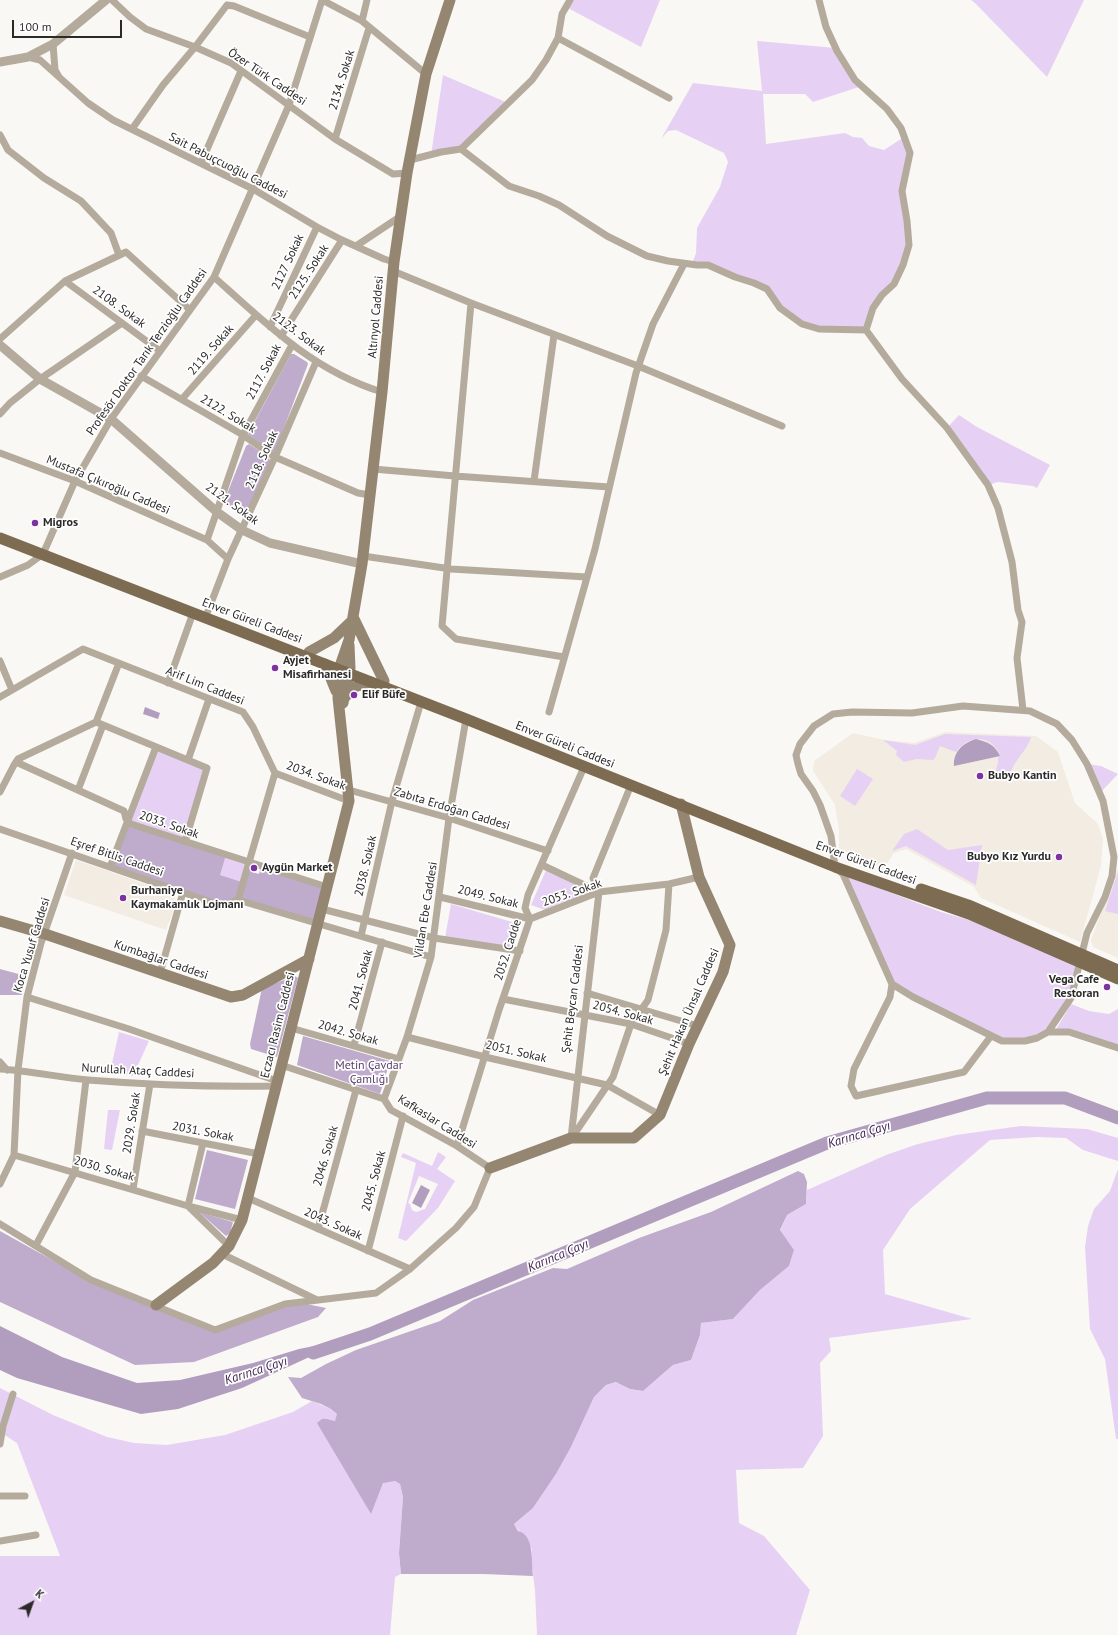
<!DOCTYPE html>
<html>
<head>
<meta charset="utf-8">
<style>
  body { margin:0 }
  #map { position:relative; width:1118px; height:1635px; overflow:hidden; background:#faf8f5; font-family:"PT Sans",sans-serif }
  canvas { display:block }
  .north { position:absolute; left:12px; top:1583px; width:40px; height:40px; -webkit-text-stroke:3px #fff; paint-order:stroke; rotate:41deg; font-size:11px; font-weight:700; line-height:16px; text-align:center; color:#2b2a29 }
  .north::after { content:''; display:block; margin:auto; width:14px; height:18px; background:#2b2a29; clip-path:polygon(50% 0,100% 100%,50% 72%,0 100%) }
  .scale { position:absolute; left:12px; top:20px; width:110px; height:18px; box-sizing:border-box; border:2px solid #2b2a29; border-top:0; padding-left:5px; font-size:12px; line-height:14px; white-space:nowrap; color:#2b2a29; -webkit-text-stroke:3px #fff; paint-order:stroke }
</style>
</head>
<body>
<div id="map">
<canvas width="1118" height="1635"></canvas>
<div class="north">K</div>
<div class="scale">100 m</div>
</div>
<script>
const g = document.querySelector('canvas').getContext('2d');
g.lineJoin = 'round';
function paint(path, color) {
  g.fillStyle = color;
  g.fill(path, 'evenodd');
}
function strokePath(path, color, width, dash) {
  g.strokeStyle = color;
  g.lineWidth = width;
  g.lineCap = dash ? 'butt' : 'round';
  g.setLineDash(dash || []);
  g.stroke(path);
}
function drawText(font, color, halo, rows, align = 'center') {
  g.font = font + ' "PT Sans",sans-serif';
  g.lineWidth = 3.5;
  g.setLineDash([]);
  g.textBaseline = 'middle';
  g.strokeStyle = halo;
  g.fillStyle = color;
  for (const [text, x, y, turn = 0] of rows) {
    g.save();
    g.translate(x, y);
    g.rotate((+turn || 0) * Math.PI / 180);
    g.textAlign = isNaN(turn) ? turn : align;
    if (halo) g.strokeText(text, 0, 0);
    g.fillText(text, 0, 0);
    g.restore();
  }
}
const built = new Path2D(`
  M 945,732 L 1036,736 L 1058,752 L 1075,803 L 1098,824 L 1103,840 L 1101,866 L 1080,942 L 981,898 L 974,887 L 906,849 L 894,853 L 883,869 L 839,849 L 839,830 L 835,805 L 813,771 L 814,761 L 853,733 L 885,740 L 914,743 Z
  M 76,860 L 171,893 L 177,901 L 166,930 L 64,895 Z
  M 1117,870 L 1118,870 L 1118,958 L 1093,947 L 1091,940 Z`);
const green = new Path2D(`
  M 570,0 L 660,0 L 641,47 L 566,7 Z
  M 971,0 L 1084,0 L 1047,77 L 975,3 Z
  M 757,41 L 836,48 L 862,86 L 813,102 L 805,94 L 763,94 L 766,144 L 845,133 L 853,137 L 862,138 L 869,146 L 884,150 L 904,137 L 910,153 L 902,191 L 909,245 L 903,265 L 882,295 L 866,330 L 819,329 L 793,319 L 767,289 L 708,265 L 692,264 L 696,253 L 697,228 L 720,187 L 728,162 L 724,153 L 676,130 L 668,131 L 661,139 L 693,83 L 762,91 Z
  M 443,75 L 508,103 L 461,149 L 431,155 Z
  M 959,415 L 977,427 L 1050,465 L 1037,488 L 1033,486 L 998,482 L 988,485 L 947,428 Z
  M 945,734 L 1031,737 C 1027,751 1014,760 1010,774 L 994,776 L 998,763 L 998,757 L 1000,756 C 992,734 969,734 956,752 L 940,746 L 935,758 L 933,760 L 917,759 L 904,762 L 896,755 L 897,751 L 883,740 L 915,745 Z
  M 156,747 L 205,766 L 185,842 L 128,821 Z
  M 1087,764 L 1101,766 L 1118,774 L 1100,793 Z
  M 857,769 L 873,779 L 855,806 L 840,796 Z
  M 917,829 L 948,850 L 982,845 L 976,885 L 906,846 L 892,851 L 904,834 Z
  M 226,855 L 248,862 L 242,882 L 219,875 Z
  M 546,870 L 582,887 L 578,900 C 565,900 557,904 545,910 L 531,905 Z
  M 1118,872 L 1118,914 L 1105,911 Z
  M 847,876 L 941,912 L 969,920 L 1016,939 L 1078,967 L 1071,998 L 1048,1032 L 1037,1038 L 1002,1041 L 892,984 Z
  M 451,904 L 512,922 L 517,928 L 514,946 L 511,948 L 445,938 Z
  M 1071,1004 L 1089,1011 L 1109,1014 L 1118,1009 L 1118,1048 L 1055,1031 Z
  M 119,1032 L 149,1041 L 133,1076 L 110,1072 Z
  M 108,1110 L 120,1110 L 112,1150 L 104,1149 Z
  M 1021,1126 L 1087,1129 L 1118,1138 L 1118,1161 L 1083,1150 L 1066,1138 L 1037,1137 L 990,1140 L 910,1209 L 883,1250 L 885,1294 L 972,1319 L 829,1338 L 831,1351 L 820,1363 L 823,1436 L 803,1468 L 736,1470 L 739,1523 L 764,1536 L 810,1590 L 796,1635 L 537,1635 L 535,1590 L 531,1559 L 532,1549 L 514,1524 L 533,1508 L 556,1474 L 571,1447 L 594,1397 L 606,1385 L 617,1382 L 630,1389 L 643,1391 L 673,1365 L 691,1360 L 700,1335 L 701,1323 L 733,1319 L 760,1290 L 789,1266 L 794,1250 L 780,1231 L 787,1215 L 806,1204 L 807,1190 L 886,1155 L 918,1144 L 956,1135 Z
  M 438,1152 L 446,1157 L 437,1169 L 455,1181 L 438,1208 L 406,1241 L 398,1238 L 416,1163 L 401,1157 L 403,1153 L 432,1166 ZM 419,1176 L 438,1184 L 425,1209 L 416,1212 L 412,1210 L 410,1204 L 408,1203 Z
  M 1118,1169 L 1118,1439 L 1116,1439 L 1105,1359 L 1090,1329 L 1085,1247 L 1088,1226 L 1094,1209 L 1110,1191 Z
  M 0,1388 L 53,1415 L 107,1437 L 134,1443 L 167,1445 L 225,1435 L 293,1412 L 312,1401 L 331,1409 L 338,1415 L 335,1421 L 331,1421 L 370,1513 L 383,1482 L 395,1481 L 400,1484 L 403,1497 L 399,1553 L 401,1574 L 395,1577 L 390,1635 L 0,1635 L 0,1556 L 60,1556 L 17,1443 L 0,1432 Z`);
const forest = new Path2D(`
  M 291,354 L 294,354 L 307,362 L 308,364 L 276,449 L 273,452 L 248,434 Z
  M 249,444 L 269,457 L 270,461 L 246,514 L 225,503 L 225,499 L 246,446 Z
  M 128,821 L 226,855 L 220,875 L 242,882 L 246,870 L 259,874 L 261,866 L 327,887 L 318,924 L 238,900 L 222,906 L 110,867 Z
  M 0,969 L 26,976 L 22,995 L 0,995 Z
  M 295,976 L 298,978 L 277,1057 L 251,1049 L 250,1044 L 262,988 Z
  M 303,1036 L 390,1061 L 380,1094 L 297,1065 Z
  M 207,1150 L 248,1160 L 235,1209 L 195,1199 Z
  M 798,1171 L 804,1174 L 807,1182 L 806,1204 L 787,1215 L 780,1230 L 794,1250 L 789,1266 L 760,1290 L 733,1319 L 701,1323 L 700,1335 L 691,1360 L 673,1365 L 643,1391 L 630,1389 L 616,1382 L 606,1385 L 594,1397 L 571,1447 L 556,1474 L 533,1508 L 514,1524 L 518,1531 C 535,1535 531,1562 533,1576 L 483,1574 L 401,1574 L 399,1553 L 403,1497 L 400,1484 L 395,1481 L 383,1483 L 371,1514 L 317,1423 L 322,1419 C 327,1418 330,1421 335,1421 L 337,1414 L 331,1409 L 321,1404 L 302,1398 L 288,1377 L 301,1378 L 326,1364 L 356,1350 L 440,1321 L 473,1300 L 553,1268 L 567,1269 L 639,1238 L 711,1212 Z
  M 199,1212 L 233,1222 L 230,1233 L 226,1236 Z
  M 0,1231 L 63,1266 L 218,1331 L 292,1301 L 326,1308 L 318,1317 L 194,1362 L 135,1365 L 0,1302 Z`);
const water = new Path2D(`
  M 145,707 L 160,713 L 158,719 L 143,714 Z
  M 976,739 C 988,742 995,745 1000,756 L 954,766 C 953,752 963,743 976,739 Z
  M 421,1185 L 430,1190 L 421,1208 L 412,1203 Z
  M 0,1326 L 62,1357 L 137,1383 L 180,1380 L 253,1363 L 299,1349 L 314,1346 L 329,1348 L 242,1388 L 178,1409 L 141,1414 L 17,1378 L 0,1370 Z`);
const river = new Path2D(`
  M 313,1353 L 370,1334 L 827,1143 L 987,1098 L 1065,1098 L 1118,1118`);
const minor = new Path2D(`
  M 112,0 L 130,17 L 146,29 L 195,47 L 231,63 L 335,139 L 393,174 L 407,173
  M 819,0 L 826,27 L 837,51 L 855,80 L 887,109 L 901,128 L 910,153 L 902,191 L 907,221 L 909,245 L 903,265 L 894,284 L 882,295 L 873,308 L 866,330 L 902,379 L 947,428 L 988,485 L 998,508 L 1012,562 L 1018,610 L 1022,622 L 1017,658 L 1023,710
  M 362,21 L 367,0
  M 558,38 L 669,98
  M 53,44 L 55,70 L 58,75
  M 28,57 L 40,60 L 88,103 L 113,120 L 253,189 L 317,227 L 342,240 L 384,259 L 394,262
  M 132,129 L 163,85 L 195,47 L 227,5 L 234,6 L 310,37
  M 0,135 L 8,150 L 44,178 L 81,201 L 111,233 L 119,255
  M 335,139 L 369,28
  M 461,149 L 532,80 L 546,60 L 558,38 L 562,14 L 570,0
  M 410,160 L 441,152 L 461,149 L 509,186 L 539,196 L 559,205 L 607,236 L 647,256 L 668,261 L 697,265 L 708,265 L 735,277 L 754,283 L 767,289 L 780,308 L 802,324 L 819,329 L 866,330
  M 201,163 L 241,71
  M 356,246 L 401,216
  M 393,271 L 471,303 L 638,366 L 782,426
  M 214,277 C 266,324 314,371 382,392
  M 65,281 L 160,351
  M 471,303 L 442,626 L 456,639 L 564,657
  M 270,327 L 317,227
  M 281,336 L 342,240
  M 0,339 L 65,281 L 126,252 L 190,310
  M 141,376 L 243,435 L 275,457 L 358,493 L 370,495
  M 182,399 L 256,315
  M 0,414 L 10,403 L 40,379 L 122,323
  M 0,453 L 75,481 L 207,540
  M 373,469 L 455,476 L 609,487
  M 534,481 L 554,335
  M 363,556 L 451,569 L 587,577
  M 228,559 L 207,540 L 243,435 L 292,345
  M 0,577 L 28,565 L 43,554 L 75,481 L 111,419 L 214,277 L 289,105 L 322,0 L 362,21 L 426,74
  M 208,611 L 228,559 L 275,457 L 316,362
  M 0,661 L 12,690
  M 119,663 L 96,722 L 207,768 L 185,842
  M 168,683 L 193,613
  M 0,697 L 83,649 L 243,712 L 253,727 L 275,773 L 238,900
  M 963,706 L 1030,711 L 1057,724 L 1072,740 L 1087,764 L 1103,801 L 1114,857 L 1112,876 L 1105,897 L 1087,933 L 1071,998 L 1048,1032 L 1037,1038 L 1025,1041 L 1002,1041 L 913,997 L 892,984 L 843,874 L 835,867 L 831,836 L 820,805 L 813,791 L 801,774 L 798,764 L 796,755 L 800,744 L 814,726 L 833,714 L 852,712 L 912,713 Z
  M 549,712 L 595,549 L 636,373 L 653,324 L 684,264
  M 188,760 L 209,699
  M 16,762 L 124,811 L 126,819 L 131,824 L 327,887
  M 275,773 L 349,801
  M 78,790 L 103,725
  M 349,790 L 449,818 L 548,851
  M 0,792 L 14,765 L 18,759 L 96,722
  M 0,829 L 222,906 L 238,900 L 431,957
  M 542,865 L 599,892
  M 110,867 L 156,747
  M 440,897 L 530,919 L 599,892 L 669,884 L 699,877
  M 322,909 L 434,938 L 520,951
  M 361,936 L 392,801 L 421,702
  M 160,973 L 183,892
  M 892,984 L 890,997 L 854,1069 L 851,1086 L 856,1096 L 964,1072 L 991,1036
  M 587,993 L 698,1026
  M 27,997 L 129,1029 L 277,1081
  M 503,999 L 631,1024 L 689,1044
  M 291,1028 L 399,1059
  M 1048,1032 L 1069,1032 L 1118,1048
  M 407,1037 L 485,1057 L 607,1085 L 660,1115
  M 354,1045 L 382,942
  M 0,1062 L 7,1070
  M 0,1069 C 29,1071 58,1077 88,1080 C 150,1085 213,1087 276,1086
  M 384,1099 L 407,1037 L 431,957 L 449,818 L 466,719
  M 142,1131 L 259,1154
  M 573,1136 L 613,1077 L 631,1024 L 648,1000 L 666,930 L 669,884
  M 571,1138 L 599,892 L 593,878 L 631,785
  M 203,1143 L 188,1206 L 229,1246
  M 457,1146 L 499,1010 L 530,919 L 525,908 L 528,895 L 584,767
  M 14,1155 L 188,1206 L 242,1220
  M 0,1184 L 14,1155 L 18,1070 L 27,997 L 41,943 L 72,853
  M 133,1189 L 150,1084
  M 248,1198 L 410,1269
  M 0,1224 L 91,1280 L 215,1330 L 285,1304 L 376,1293 L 410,1269 L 456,1228 L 474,1207 L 490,1168 L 457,1146 L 391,1110 L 384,1099 L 281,1065
  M 318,1229 L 356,1090
  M 36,1245 L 75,1172 L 86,1080
  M 368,1251 L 403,1116
  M 222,1254 L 317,1300
  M 0,1444 L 3,1426 L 13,1394
  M 0,1496 L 25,1496
  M 0,1541 L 36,1535`);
const tertiary = new Path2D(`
  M 0,62 L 28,57 L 53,44 L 106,0
  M 0,345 L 40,379 L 111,419 L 217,512 L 242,530 L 270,543 L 362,564`);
const secondary = new Path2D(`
  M 309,652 L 334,638 L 354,619 L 384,681
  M 325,664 L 336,691
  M 345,697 L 354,687 L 371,682
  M 343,703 L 350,668 L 349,645
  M 0,921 L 45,934 L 231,997 L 243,995 L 309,959
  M 490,1168 L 571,1138 L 634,1138 L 660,1115 L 689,1044 L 723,972 L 730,945 L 699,877 L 681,804
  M 156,1305 L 213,1263 L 229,1246 L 242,1220 L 349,801 L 338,698 L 339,669 L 349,640 L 362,564 L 382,392 L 394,262 L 407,173 L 426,74 L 450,0`);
const primary = new Path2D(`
  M 0,538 L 466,719 L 835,867 L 969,914 L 1118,979
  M 921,889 L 971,906 L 1118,970`);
const markers = [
  [35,523,4,"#7d32a3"],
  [275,668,4,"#7d32a3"],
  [354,695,4,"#7d32a3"],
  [980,776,4,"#7d32a3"],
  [1059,857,4,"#7d32a3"],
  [254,868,4,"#7d32a3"],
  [123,898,4,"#7d32a3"],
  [1107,987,4,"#7d32a3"]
];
const streetNames = [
  ["Özer Türk Caddesi",267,77,34],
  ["2134. Sokak",342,80,-73],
  ["Sait Pabuçcuoğlu Caddesi",228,166,27],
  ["2127 Sokak",288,262,-65],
  ["2125. Sokak",309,272,-57],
  ["2108. Sokak",119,307,36],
  ["Altınyol Caddesi",376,317,-85],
  ["2123. Sokak",299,334,37],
  ["2119. Sokak",211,350,-49],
  ["Profesör Doktor Tarık Terzioğlu Caddesi",147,352,-55],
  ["2117. Sokak",264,372,-62],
  ["2122. Sokak",228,414,31],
  ["2118. Sokak",262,460,-66],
  ["Mustafa Çıkıroğlu Caddesi",108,485,23],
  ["2121. Sokak",232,504,36],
  ["Enver Güreli Caddesi",252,621,21],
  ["Arif Lim Caddesi",205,686,22],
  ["Enver Güreli Caddesi",565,745,22],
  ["2034. Sokak",316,776,20],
  ["Zabıta Erdoğan Caddesi",452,809,17],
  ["2033. Sokak",169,825,19],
  ["Eşref Bitlis Caddesi",117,857,19],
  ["Enver Güreli Caddesi",866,863,20],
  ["2038. Sokak",366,866,-77],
  ["2053. Sokak",572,893,-19],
  ["2049. Sokak",488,897,14],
  ["Vildan Ebe Caddesi",426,910,-81],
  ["Koca Yusuf Caddesi",32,945,-73],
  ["2052. Cadde",508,950,-72],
  ["Kumbağlar Caddesi",161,960,19],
  ["2041. Sokak",361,980,-75],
  ["Şehit Beycan Caddesi",573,999,-83],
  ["Şehit Hakan Ünsal Caddesi",689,1012,-67],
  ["2054. Sokak",623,1013,15],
  ["Eczacı Rasim Caddesi",278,1025,-76],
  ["2042. Sokak",348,1033,16],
  ["2051. Sokak",516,1052,13],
  ["Nurullah Ataç Caddesi",138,1071,3],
  ["Kafkaslar Caddesi",437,1122,32],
  ["2029. Sokak",132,1123,-81],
  ["2031. Sokak",203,1132,11],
  ["2046. Sokak",326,1156,-74],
  ["2030. Sokak",104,1169,16],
  ["2045. Sokak",374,1181,-75],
  ["2043. Sokak",333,1224,24]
];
const poiNames = [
  ["Migros",43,523],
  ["Ayjet",283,661],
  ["Misafirhanesi",283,675],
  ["Elif Büfe",362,695],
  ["Bubyo Kantin",988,776],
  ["Bubyo Kız Yurdu",1051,857,"right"],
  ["Aygün Market",262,868],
  ["Burhaniye",131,891],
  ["Kaymakamlık Lojmanı",131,905],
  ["Vega Cafe",1099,980,"right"],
  ["Restoran",1099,994,"right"]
];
const parkNames = [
  ["Metin Çavdar",369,1066],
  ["Çamlığı",369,1080]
];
const waterNames = [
  ["Karınca Çayı",859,1135,-17],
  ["Karınca Çayı",558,1256,-23],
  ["Karınca Çayı",256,1371,-18]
];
paint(built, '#f2ece2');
paint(green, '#e6d1f4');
paint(forest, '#bfabcc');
paint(water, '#b19dbe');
strokePath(river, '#b19dbe', 13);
strokePath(minor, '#b5ab9d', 7);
strokePath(tertiary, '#b5ab9d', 9);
strokePath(secondary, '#948671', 11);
strokePath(primary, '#7d6c51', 11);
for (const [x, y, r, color] of markers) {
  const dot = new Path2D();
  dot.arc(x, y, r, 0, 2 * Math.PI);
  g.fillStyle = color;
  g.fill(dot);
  strokePath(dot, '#fff', 1.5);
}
drawText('12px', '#2b2a29', '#fff', streetNames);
drawText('bold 12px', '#2b2a29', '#fff', poiNames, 'left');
drawText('12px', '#593c6b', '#fff', parkNames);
drawText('italic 13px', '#3f234f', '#fff', waterNames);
</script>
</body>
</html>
